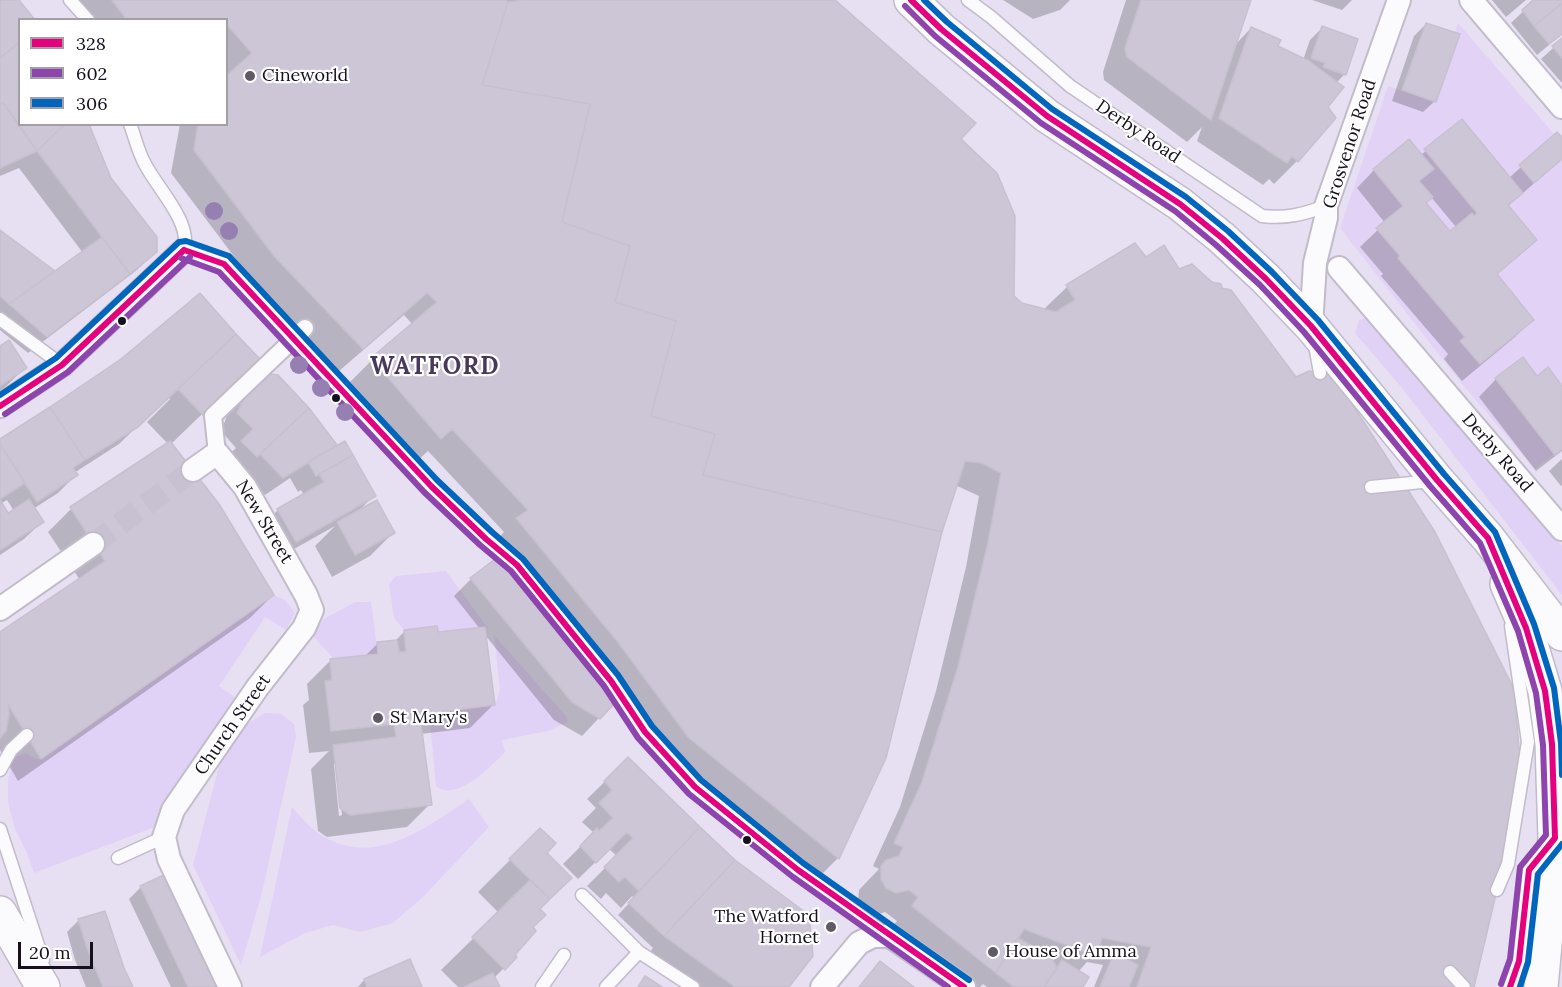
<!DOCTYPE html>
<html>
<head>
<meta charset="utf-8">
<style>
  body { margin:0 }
  #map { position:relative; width:1562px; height:987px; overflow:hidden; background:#e7e0f2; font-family:Lora,serif }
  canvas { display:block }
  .legend { position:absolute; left:18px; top:18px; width:210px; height:108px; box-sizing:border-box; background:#fff; border:2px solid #a29fa5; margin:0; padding:8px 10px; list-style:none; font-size:18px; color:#16101e }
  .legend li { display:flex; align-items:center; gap:12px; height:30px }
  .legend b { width:30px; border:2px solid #a29fa5 }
  .scale { position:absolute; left:18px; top:942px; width:75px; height:27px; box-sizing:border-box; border:3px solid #16101e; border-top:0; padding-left:8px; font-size:18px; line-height:21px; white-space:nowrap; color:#16101e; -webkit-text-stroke:4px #fff; paint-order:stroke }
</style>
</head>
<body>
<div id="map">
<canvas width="1562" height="987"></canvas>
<ul class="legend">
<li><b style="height:8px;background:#e5007d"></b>328</li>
<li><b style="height:8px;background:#8e44ad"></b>602</li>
<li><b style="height:8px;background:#0065bd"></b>306</li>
</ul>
<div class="scale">20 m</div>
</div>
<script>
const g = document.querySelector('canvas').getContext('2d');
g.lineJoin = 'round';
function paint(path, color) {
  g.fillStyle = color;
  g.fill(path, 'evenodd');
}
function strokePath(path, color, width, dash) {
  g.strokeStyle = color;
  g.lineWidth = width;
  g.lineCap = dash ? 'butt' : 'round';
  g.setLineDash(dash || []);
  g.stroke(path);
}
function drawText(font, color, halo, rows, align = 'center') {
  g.font = font + ' Lora,serif';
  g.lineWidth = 4.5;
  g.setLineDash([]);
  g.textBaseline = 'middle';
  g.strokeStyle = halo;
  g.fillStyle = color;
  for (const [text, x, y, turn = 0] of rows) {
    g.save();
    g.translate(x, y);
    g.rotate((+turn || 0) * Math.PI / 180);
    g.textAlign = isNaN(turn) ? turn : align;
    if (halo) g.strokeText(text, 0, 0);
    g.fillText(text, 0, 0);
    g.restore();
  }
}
const built = new Path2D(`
  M 1458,23 L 1562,143 L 1562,448 L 1535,469 L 1462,384 L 1340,228 L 1388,86 L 1432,100 Z`);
const green = new Path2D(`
  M 1372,317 L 1482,452 L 1562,546 L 1562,595 L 1402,388 L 1355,333 L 1359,320 Z
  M 446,571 L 488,628 L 438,632 L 437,626 L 404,630 L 394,618 L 389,584 L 396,576 Z
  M 274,595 L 285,600 L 295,613 L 286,630 L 265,617 L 219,686 L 236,698 L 234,715 L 160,825 L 34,873 L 27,853 L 15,829 L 8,803 L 8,781 L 11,764 L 15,757 L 26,753 L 36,759 L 42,759 Z
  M 355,602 L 371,602 L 378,654 L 330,659 L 333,658 L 312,635 L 324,619 Z
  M 494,635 L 566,716 L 568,722 L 548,731 L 502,740 L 505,752 C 491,766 456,803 436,786 L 429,713 L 495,705 L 500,690 Z
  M 265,713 L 281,714 L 294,724 L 296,737 L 262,893 L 241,965 L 193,865 L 221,759 L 247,724 Z
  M 469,799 L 489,827 L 424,896 L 393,923 L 360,932 L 333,925 L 305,933 L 260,957 L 292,807 C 300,816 309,827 318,833 C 372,870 424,829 469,799 Z`);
const shadow = new Path2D(`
  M 0,0 L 17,0 L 20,20 L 20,124 L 110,179 L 155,252 L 137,270 L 28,353 L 0,330 L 0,231 L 55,273 L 83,253 L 19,168 L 0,176 Z
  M 75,0 L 833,0 L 959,139 L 1013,297 L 1022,305 L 1043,310 L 1067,287 L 1134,245 L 1472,987 L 1094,987 L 1103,965 L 1087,962 L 1078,972 L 1082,987 L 987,987 L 983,984 L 980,987 L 962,987 L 890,929 L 897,921 L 885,912 L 877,915 L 863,911 L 858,902 L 859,890 L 879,869 L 873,866 L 900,807 L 936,691 L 966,567 L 979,496 L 955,485 L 940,532 L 885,758 L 838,858 L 815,881 L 666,760 L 495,542 L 504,532 L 428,451 L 417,461 L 350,382 L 372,360 L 413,325 L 404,315 L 339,371 L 251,279 L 171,173 L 180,124 L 226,124 L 229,76 L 226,73 L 226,20 L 87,20 Z
  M 1003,0 L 1070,0 L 1060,10 L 1033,19 Z
  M 1126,0 L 1249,0 L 1235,45 L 1251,28 L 1276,46 L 1303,60 L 1310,40 L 1322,28 L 1356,40 L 1344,75 L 1336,83 L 1326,107 L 1297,161 L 1274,184 L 1269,179 L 1263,185 L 1197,141 L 1202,127 L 1187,142 L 1104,80 L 1103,72 Z
  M 1312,0 L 1352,0 L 1342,10 Z
  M 1492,0 L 1526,0 L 1506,17 Z
  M 1535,0 L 1562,0 L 1562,34 L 1537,55 L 1511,23 Z
  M 1426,24 L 1435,101 L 1423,112 L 1392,101 L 1414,36 Z
  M 1562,40 L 1562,83 L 1541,59 Z
  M 1461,121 L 1509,178 L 1557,134 L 1562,140 L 1562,159 L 1507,207 L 1535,240 L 1496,275 L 1532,319 L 1515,337 L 1462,381 L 1444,359 L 1448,354 L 1381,276 L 1383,274 L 1360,247 L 1385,223 L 1357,188 L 1374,170 L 1421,155 ZM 1431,197 L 1456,227 L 1450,233 L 1425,203 Z
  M 0,348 L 25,368 L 0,392 Z
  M 122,360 L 226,391 L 171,444 L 273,595 L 250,618 L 18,781 L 0,750 L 0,634 L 80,580 L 48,532 L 71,509 L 168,444 L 147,422 L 170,399 L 168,397 L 119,444 L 74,473 L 76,475 L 58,493 L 33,509 L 42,522 L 24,539 L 0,555 L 0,440 ZM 7,500 L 14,511 L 7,515 L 0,504 Z
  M 1496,379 L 1562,388 L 1562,451 L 1536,471 L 1479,397 Z
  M 246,398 L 308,409 L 374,495 L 358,512 L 393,533 L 370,556 L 332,577 L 315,546 L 335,526 L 278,558 L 260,527 L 278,510 L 304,495 L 301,490 L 298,492 L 290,478 L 265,495 L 242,471 L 224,459 L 236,448 L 221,431 L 227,416 Z
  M 1562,459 L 1562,485 L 1561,486 L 1549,471 Z
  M 471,579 L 599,718 L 582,736 L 554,720 L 485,635 L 493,705 L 470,728 L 421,734 L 430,804 L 407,827 L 327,837 L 318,831 L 311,769 L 329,751 L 309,753 L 303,705 L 309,700 L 307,684 L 330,661 L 364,657 L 377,644 L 394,642 L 405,631 L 436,634 L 480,629 L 454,596 ZM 334,764 L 337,764 L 342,815 L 339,816 Z
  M 628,759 L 734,861 L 787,987 L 693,987 L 648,954 L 653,948 L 618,915 L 634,898 L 632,896 L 621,908 L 606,893 L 601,899 L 587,886 L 617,856 L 609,849 L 578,879 L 563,864 L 594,833 L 582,822 L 596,808 L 587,799 Z
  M 540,830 L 545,853 L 569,878 L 538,909 L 531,927 L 513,955 L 515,957 L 494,978 L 499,987 L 458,987 L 441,970 L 499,913 L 478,892 Z
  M 141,887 L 217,987 L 171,987 L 129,899 Z
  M 79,920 L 131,987 L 86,987 L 75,960 L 67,932 Z
  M 364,980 L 421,987 L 358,987 Z`);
const building = new Path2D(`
  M 0,0 L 19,0 L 35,20 L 20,20 L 20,42 L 0,58 Z
  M 112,0 L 505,0 L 508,2 L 482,85 L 590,104 L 562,222 L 630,246 L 615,302 L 676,321 L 651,416 L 715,434 L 703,475 L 942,532 L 886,758 L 839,859 L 689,738 L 617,641 L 516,518 L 528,510 L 452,429 L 441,439 L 371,358 L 437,302 L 427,293 L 363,349 L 274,256 L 194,150 L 198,124 L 226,124 L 226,76 L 252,53 L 228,26 L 226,27 L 226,20 L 127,20 Z
  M 526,0 L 835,0 L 976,123 L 961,139 L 997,173 L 1015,216 L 1014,296 L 1022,303 L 1056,312 L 1075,300 L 1066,285 L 1135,243 L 1146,257 L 1164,245 L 1179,269 L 1192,264 L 1212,282 L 1221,284 L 1222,288 L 1231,290 L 1296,377 L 1309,371 L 1334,376 L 1435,532 L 1514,689 L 1520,761 L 1497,890 L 1474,987 L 1137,987 L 1151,947 L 1102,938 L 1096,956 L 1024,929 L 996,973 L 912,906 L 918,897 L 909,890 L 896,893 L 886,888 L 881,879 L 881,866 L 886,860 L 899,856 L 903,847 L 894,843 L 922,782 L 958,667 L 988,543 L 1001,473 L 982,463 L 965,461 L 942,532 L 703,475 L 715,434 L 651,416 L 676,321 L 615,302 L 630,246 L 562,222 L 590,104 L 482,85 L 508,2 Z
  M 1141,0 L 1251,0 L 1211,120 L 1127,57 L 1125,48 Z
  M 1533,0 L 1562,0 L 1562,3 L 1534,26 L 1522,10 Z
  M 1562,3 L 1562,34 L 1549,44 L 1534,26 Z
  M 1426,23 L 1460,34 L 1436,102 L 1402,90 Z
  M 1322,26 L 1358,39 L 1346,75 L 1323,67 L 1325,63 L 1311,58 Z
  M 1251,27 L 1281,40 L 1278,46 L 1309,61 L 1344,87 L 1328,107 L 1336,118 L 1298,162 L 1292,156 L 1287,163 L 1219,118 Z
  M 1562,38 L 1562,58 L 1552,46 Z
  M 20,42 L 20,120 L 17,122 L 3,103 L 0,105 L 0,58 Z
  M 3,103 L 37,151 L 0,168 L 0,105 Z
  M 1462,119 L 1523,193 L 1508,205 L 1537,240 L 1497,274 L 1534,320 L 1480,364 L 1460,341 L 1465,337 L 1398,258 L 1400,256 L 1376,228 L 1403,206 L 1373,169 L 1409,139 L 1434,169 L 1419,181 L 1433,197 L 1426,203 L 1450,231 L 1472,213 L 1474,216 L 1477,213 L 1424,149 Z
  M 20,120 L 20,124 L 65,124 L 37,151 L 17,122 Z
  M 65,124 L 89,124 L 111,178 L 157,237 L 157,252 L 130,274 L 37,151 Z
  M 1557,132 L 1562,137 L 1562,159 L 1534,183 L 1519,165 Z
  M 0,230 L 55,271 L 9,304 L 0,296 Z
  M 102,237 L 130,274 L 47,337 L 9,304 Z
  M 200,293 L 236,334 L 138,427 L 85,460 L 50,407 L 121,359 Z
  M 236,334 L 260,359 L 203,415 L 178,389 Z
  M 9,340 L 27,368 L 0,386 L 0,346 Z
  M 1523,357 L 1537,376 L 1548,367 L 1562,386 L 1562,449 L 1555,455 L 1495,378 Z
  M 269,374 L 278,375 L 309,408 L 257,457 L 241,441 L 253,429 L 237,413 L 245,397 Z
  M 50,407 L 85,460 L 73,468 L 78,475 L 37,502 L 0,444 L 0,439 Z
  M 309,408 L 337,445 L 283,478 L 260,454 Z
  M 170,441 L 219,504 L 274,595 L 41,759 L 8,704 L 9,714 L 6,731 L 0,738 L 0,632 L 105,561 L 70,507 Z
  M 345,441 L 353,455 L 316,476 L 308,462 Z
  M 0,444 L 25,483 L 0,499 Z
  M 353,455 L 376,496 L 296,542 L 277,509 L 324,482 L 319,474 Z
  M 29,499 L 44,522 L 0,550 L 0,500 L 8,513 Z
  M 377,500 L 395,533 L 355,555 L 337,522 Z
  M 499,556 L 615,703 L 600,719 L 572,702 L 470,578 Z
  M 437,626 L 438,632 L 485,627 L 495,705 L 429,713 L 421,724 L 432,805 L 350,815 L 340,808 L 333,745 L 396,737 L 394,724 L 331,731 L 325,681 L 332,680 L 330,659 L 378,654 L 377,642 L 397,640 L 399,652 L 406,652 L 404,630 Z
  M 628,757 L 700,827 L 639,891 L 625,877 L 619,882 L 604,867 L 633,838 L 627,832 L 596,863 L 580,846 L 597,828 L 599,831 L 613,818 L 599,803 L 612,790 L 604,781 Z
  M 700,827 L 735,860 L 664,936 L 628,903 Z
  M 540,828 L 556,843 L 547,853 L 572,878 L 550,899 L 509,859 Z
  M 735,860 L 809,915 L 813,956 L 789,987 L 735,987 L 664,936 Z
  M 164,875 L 218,987 L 188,987 L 140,886 Z
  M 530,880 L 550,899 L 540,909 L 546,915 L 533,927 L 536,931 L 515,955 L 517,957 L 505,970 L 472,937 Z
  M 105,911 L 124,968 L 133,987 L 103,987 L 87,948 L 78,919 Z
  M 1017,938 L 1051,956 L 1057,968 L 1044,987 L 1014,987 L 996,973 Z
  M 1114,953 L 1138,965 L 1129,987 L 1100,987 Z
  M 410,959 L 422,987 L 367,987 L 364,979 Z
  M 1062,960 L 1089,977 L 1083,987 L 1044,987 Z
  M 880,961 L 914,987 L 859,987 Z
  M 493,973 L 500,987 L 464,987 Z
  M 645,976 L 662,987 L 638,987 Z`);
const minorTunnel = new Path2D(`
  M 93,544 L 193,470`);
const service = new Path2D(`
  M 70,0 L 88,20
  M 968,0 L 991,17 L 1070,86 L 1262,216 C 1286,219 1304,214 1326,206
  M 130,124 C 135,137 138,152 145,164 C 157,188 192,222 184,250 L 224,264 L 431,486 L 486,539 L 517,565 L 611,681 L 645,732 L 695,787 L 798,870 L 886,934
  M 0,319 L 62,365
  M 1315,345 L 1320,373
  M 1371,487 L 1432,481
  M 0,770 L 11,750 L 27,735
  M 0,829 L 43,960
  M 118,858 L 164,837
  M 1497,890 L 1508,864 L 1528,742 L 1511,626
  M 582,895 L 639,952 L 693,987
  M 1450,972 L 1464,987
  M 542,987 L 564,955
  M 606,987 L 639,952
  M 1510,987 L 1519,961 L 1529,870 L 1545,850`);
const pedestrian = new Path2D(`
  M 217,453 L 213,416 L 305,328`);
const minor = new Path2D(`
  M 1471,0 L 1562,107
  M 1339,268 L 1562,529
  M 1311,326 L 1315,263 L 1326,218 L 1326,206 L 1399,0
  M 0,406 L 62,365 L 184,250
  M 193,470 L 217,453 L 245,487 L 306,595 L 312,610 L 304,628 L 257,688 L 173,810 L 164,837 L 169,859 L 230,987
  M 0,609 L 93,544
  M 822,987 L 859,943 L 873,936 L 890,936 L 964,987`);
const primary = new Path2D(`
  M 911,0 L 941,29 L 1047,116 L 1180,204 L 1222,238 L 1266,279 L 1311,326 L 1437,480 L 1488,538 L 1562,634
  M 1507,584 L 1526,628 L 1545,691 L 1552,744 L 1555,838 L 1541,987
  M 0,913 L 43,987`);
const bus1 = new Path2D(`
  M 911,0 L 941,29 L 1047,116 L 1180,204 L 1222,238 L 1266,279 L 1311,326 L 1437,480 L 1488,538 L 1526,628 L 1545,691 L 1552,744 L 1555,838 L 1529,870 L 1519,961 L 1510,987
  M 184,250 L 224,264 L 431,486 L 486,539 L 517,565 L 611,681 L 645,732 L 695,787 L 798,870 L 964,987
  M 0,406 L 62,365 L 184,250`);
const bus2 = new Path2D(`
  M 905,6 L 935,36 L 1041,123 L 1175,211 L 1216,245 L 1260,285 L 1304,332 L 1430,486 L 1480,543 L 1518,631 L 1536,693 L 1543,745 L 1546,835 L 1520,867 L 1510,959 L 1501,984
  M 181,258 L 219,272 L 424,492 L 480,545 L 511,571 L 604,686 L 638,738 L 689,794 L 793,877 L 948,987
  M 5,414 L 68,372 L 190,257`);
const bus3 = new Path2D(`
  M 924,0 L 947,22 L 1052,109 L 1186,197 L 1228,231 L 1272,272 L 1318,320 L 1444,474 L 1495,532 L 1534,624 L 1554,688 L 1561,743 L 1562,775
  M 0,395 L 56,358 L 179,242 L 186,241 L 229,256 L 437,480 L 492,532 L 523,559 L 618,675 L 652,726 L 701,780 L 803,863 L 969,980
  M 1520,987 L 1528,962 L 1538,874 L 1562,844`);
const trees = [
  [214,211],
  [229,231],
  [299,365],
  [321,388],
  [345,412]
];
const markers = [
  [250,76,6,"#5f5968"],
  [122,321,5,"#16101e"],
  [336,398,5,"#16101e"],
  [378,718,6,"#5f5968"],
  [747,840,5,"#16101e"],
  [831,927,6,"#5f5968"],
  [993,952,6,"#5f5968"]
];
const poiNames = [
  ["Cineworld",262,76],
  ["St Mary's",390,718],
  ["The Watford",819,917,"right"],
  ["Hornet",819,938,"right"],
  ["House of Amma",1005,952]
];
const streetNames = [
  ["Derby Road",1138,132,34],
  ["Grosvenor Road",1350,144,-72],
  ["Derby Road",1497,453,49],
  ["New Street",264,522,59],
  ["Church Street",233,725,-55]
];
const districtNames = [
  ["WATFORD",435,367]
];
paint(built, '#e2d3f6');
paint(green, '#e0d1f6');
paint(shadow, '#0003');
paint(building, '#cdc6d7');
strokePath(building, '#c6c0cf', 1.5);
strokePath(minorTunnel, '#c8c1d2', 22, [22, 11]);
strokePath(service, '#c1bbca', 15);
strokePath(pedestrian, '#c1bbca', 20);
strokePath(minor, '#c1bbca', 26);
strokePath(primary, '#c1bbca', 36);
strokePath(service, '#fbfafd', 12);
strokePath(pedestrian, '#fbfafd', 16);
strokePath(minor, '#fbfafd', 22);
strokePath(primary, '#fbfafd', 33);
strokePath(bus1, '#e5007d', 6);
strokePath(bus2, '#8e44ad', 6);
strokePath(bus3, '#0065bd', 6);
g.fillStyle = '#967fb1';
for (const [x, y] of trees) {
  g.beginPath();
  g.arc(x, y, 9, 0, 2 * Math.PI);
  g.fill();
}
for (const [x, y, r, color] of markers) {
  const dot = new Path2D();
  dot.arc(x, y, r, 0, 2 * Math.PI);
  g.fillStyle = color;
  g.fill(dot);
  strokePath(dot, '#fff', 2);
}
drawText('18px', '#16101e', '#fff', poiNames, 'left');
drawText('18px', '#16101e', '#fff', streetNames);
g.letterSpacing = '1.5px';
drawText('bold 24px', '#48395c', '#fff', districtNames);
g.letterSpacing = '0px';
</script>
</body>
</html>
